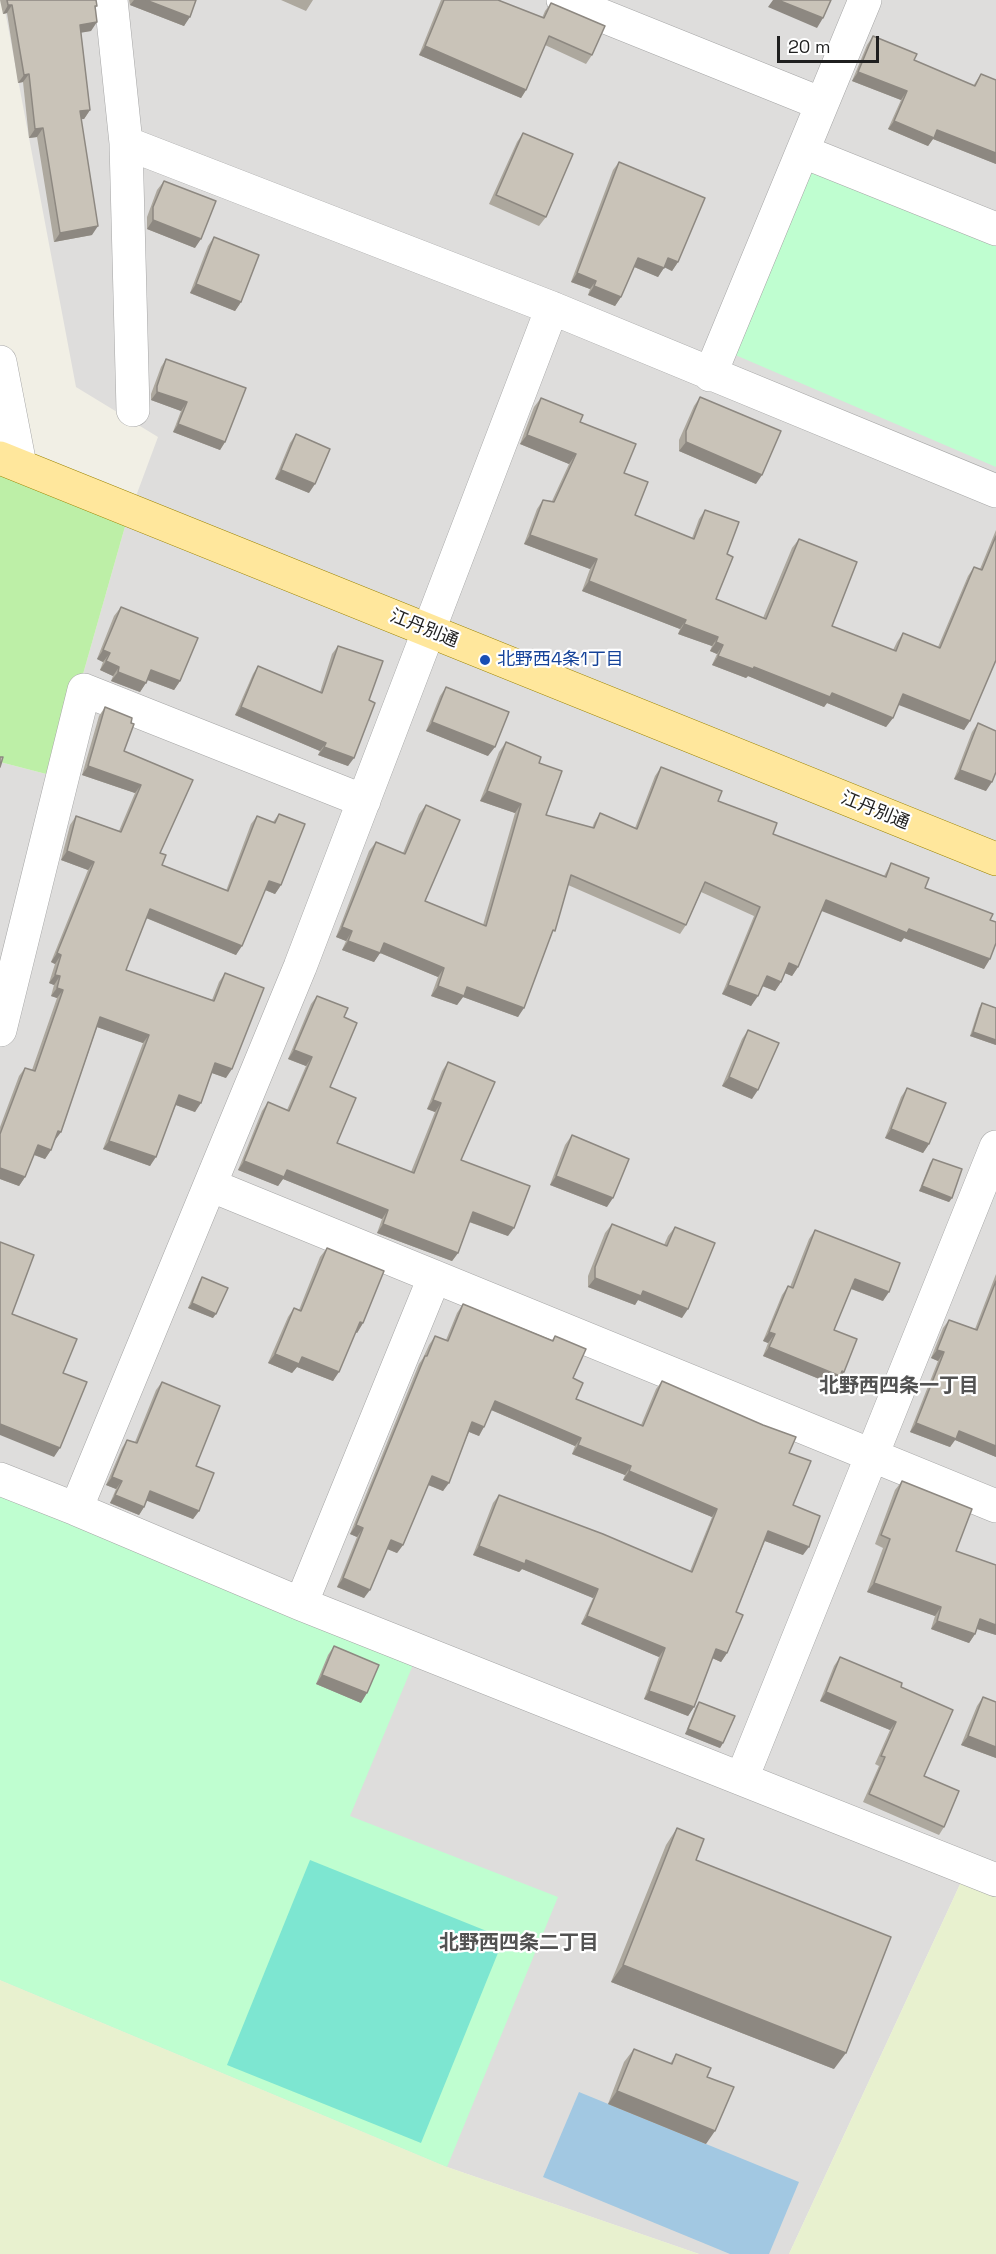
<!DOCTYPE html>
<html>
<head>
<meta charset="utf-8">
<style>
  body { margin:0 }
  #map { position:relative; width:996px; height:2254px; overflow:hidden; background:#f1efe5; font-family:"Space Grotesk",sans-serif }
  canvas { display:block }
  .scale { position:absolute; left:777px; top:36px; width:102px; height:27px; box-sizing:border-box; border:3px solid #1f1f1f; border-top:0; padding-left:8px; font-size:18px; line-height:21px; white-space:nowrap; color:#1f1f1f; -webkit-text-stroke:4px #fff; paint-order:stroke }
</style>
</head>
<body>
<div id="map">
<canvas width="996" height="2254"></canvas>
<div class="scale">20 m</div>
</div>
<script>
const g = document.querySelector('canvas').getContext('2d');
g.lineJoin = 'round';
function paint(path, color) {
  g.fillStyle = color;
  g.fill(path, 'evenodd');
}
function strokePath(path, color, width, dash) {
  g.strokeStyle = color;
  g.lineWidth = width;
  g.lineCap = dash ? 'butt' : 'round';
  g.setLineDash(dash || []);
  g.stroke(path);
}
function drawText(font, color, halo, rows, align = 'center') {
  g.font = font + ' "Space Grotesk","Noto Sans JP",sans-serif';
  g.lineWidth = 4.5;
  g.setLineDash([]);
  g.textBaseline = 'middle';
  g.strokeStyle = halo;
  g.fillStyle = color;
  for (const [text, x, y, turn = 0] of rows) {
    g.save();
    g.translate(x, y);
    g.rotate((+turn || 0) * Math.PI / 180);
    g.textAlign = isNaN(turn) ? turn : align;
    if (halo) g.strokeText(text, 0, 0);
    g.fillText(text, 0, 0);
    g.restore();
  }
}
const residential = new Path2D(`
  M 3,0 L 996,0 L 996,1894 L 962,1880 L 789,2254 L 699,2254 L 447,2167 L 0,1980 L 0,762 L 54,776 L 126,523 L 158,437 L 76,387 Z`);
const farmland = new Path2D(`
  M 962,1880 L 996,1894 L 996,2254 L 789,2254 Z
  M 0,1980 L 447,2167 L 699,2254 L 0,2254 Z`);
const grass = new Path2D(`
  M 0,473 L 126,523 L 54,776 L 0,762 Z`);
const park = new Path2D(`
  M 814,167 L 996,245 L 996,467 L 733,354 Z
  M 0,1478 L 420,1648 L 350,1816 L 558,1897 L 447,2167 L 0,1980 Z`);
const pitch = new Path2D(`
  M 310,1860 L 504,1938 L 421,2143 L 227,2065 Z`);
const water = new Path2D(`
  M 579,2092 L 799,2182 L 769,2254 L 730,2254 L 543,2177 Z`);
const minor = new Path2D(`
  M 111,0 L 126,143 L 133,410
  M 563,0 L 822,104
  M 126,143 L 552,308 L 996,491
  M 804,152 L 996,229
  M 0,362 L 20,465
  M 710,375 L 865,0
  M 0,1030 L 84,690 L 364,801
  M 210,1185 L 996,1506
  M 0,1479 L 76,1509 L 301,1604 L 996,1880
  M 76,1509 L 300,967 L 552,308
  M 301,1604 L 434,1278
  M 742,1778 L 996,1147`);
const major = new Path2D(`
  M 0,458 L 996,859`);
const wall = new Path2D(`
  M 0,0 L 96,0 L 97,6 L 95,8 L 91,31 L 81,32 L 90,110 L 84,119 L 81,119 L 92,235 L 54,242 L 37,137 L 29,138 L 23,82 L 18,83 L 7,13 L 3,14 Z
  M 129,0 L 196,0 L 184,26 L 130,5 Z
  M 281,0 L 313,0 L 306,11 Z
  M 441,0 L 498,0 L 542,18 L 545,11 L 551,3 L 592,55 L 586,64 L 545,45 L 526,90 L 521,98 L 419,55 Z
  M 873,36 L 914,60 L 973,86 L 981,74 L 996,80 L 996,164 L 933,139 L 928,146 L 888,129 L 901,100 L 852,81 L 867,45 Z
  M 523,133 L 546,217 L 539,226 L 489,204 L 517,142 Z
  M 619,162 L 678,262 L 672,271 L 664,267 L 658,277 L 634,267 L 621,297 L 615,306 L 588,295 L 590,289 L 571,282 L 613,170 Z
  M 164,181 L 195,248 L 147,229 L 147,217 L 157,190 Z
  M 214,237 L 241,302 L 235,311 L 190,293 L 208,246 Z
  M 166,359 L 225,442 L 220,450 L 173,432 L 181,411 L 151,400 L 151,394 L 161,367 Z
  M 700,397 L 756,484 L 679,451 L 679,440 L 694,406 Z
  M 541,398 L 580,422 L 624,473 L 635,515 L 692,538 L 699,519 L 705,510 L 727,554 L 716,599 L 763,618 L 792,548 L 799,539 L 832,626 L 893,650 L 897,642 L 903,633 L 938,647 L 968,576 L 974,567 L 980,569 L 996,530 L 996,660 L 964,730 L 898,704 L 893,718 L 886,727 L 827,703 L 824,707 L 748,676 L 746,678 L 712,665 L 717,654 L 710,651 L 712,646 L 678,634 L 680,629 L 582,591 L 590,569 L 524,544 L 537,509 L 543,500 L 552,501 L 569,464 L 520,444 L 534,407 Z
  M 296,434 L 309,493 L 275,479 L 290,443 Z
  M 121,607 L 180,681 L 174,690 L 147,680 L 140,692 L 111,681 L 113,676 L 100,670 L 103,662 L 97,659 L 114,616 Z
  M 338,646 L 369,700 L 348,766 L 318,755 L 320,751 L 235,715 L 253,674 L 258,666 L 320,692 L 332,654 Z
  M 446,687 L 488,756 L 426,731 L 440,696 Z
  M 105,707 L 131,723 L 124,751 L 193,780 L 160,853 L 162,865 L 226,891 L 251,824 L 257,816 L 273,822 L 279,814 L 281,885 L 275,894 L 265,890 L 236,955 L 146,918 L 126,970 L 212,1000 L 219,982 L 225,973 L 226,1078 L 212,1073 L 195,1112 L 176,1105 L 150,1166 L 103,1149 L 143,1043 L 97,1027 L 61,1132 L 55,1140 L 51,1150 L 45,1159 L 34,1155 L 25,1177 L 19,1186 L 0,1179 L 0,1127 L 19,1076 L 25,1068 L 32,1070 L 57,998 L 51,996 L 54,985 L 49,983 L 55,964 L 51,962 L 88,870 L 61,860 L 70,825 L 76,816 L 119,831 L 135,793 L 82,775 L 99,716 Z
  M 978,723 L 986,791 L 954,779 L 972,732 Z
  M 506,742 L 539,763 L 546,815 L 592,828 L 594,823 L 600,813 L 635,828 L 655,776 L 661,767 L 773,834 L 884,876 L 891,863 L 925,888 L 990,920 L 984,969 L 904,938 L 901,942 L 822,910 L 798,967 L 792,976 L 785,973 L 781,982 L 775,991 L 762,986 L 751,1006 L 722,994 L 754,916 L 701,892 L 686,925 L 680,934 L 568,885 L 551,936 L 518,1017 L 463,997 L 457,1005 L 431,996 L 438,977 L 380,953 L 374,962 L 342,950 L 346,941 L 336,937 L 369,851 L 376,842 L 403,853 L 419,814 L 426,805 L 425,901 L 483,925 L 515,813 L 480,801 L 499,752 Z
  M 317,996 L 344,1017 L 330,1087 L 337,1143 L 411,1172 L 435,1112 L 427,1109 L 442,1071 L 448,1062 L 461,1160 L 508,1236 L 469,1222 L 458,1253 L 452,1261 L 377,1233 L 382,1219 L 283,1179 L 278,1186 L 238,1170 L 262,1111 L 268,1102 L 287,1110 L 306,1066 L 288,1059 L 311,1004 Z
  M 982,1003 L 996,1008 L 996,1045 L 970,1036 L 979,1008 Z
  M 748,1030 L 752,1099 L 722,1086 L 742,1039 Z
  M 907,1088 L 929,1144 L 923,1153 L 885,1138 L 901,1097 Z
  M 572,1135 L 607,1207 L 550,1185 L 565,1145 Z
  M 933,1159 L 952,1198 L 949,1202 L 919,1191 L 930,1163 Z
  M 612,1224 L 664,1245 L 668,1236 L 675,1227 L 682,1318 L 638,1300 L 635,1305 L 588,1287 L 588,1276 L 605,1233 Z
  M 815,1230 L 883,1301 L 851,1289 L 834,1330 L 844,1372 L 834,1385 L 763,1356 L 768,1343 L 763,1341 L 782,1295 L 788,1286 L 790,1287 L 809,1239 Z
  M 327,1248 L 363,1323 L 357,1333 L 356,1332 L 333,1381 L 297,1367 L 292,1373 L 268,1363 L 288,1317 L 294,1308 L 299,1310 L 320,1257 Z
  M 996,1274 L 996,1457 L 955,1440 L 950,1447 L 910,1432 L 938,1361 L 931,1358 L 943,1328 L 949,1320 L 975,1329 Z
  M 202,1277 L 213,1318 L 188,1308 L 199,1282 Z
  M 463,1304 L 552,1340 L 555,1336 L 573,1378 L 576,1399 L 641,1425 L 656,1389 L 662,1381 L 789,1453 L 793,1505 L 803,1555 L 765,1541 L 736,1612 L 727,1653 L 721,1662 L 712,1658 L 694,1707 L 688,1716 L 644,1699 L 659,1657 L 581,1624 L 593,1598 L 522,1569 L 519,1572 L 473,1555 L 493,1503 L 499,1495 L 690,1571 L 712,1517 L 623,1480 L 625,1475 L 572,1454 L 575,1446 L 491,1410 L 479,1436 L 469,1432 L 443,1491 L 428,1485 L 403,1545 L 397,1553 L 387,1549 L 364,1598 L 337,1587 L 357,1537 L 350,1534 L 419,1364 L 423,1358 L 429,1345 L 435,1336 L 446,1340 L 457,1313 Z
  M 162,1382 L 196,1466 L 199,1511 L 193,1519 L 147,1500 L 144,1507 L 139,1515 L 110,1503 L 116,1489 L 106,1485 L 122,1448 L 127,1440 L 135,1442 L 156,1390 Z
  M 902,1481 L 956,1551 L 996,1565 L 996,1635 L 977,1629 L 975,1634 L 969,1643 L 931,1629 L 935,1616 L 867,1592 L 883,1548 L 875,1544 L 895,1490 Z
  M 334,1646 L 361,1703 L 316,1684 L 328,1655 Z
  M 840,1657 L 901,1687 L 924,1776 L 944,1827 L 939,1835 L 863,1802 L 879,1766 L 875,1764 L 890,1730 L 820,1701 L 834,1666 Z
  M 983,1697 L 996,1702 L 996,1758 L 961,1745 L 977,1706 Z
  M 699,1702 L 723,1743 L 720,1748 L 685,1734 L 696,1706 Z
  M 677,1828 L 696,1860 L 834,2069 L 611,1982 L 666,1845 Z
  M 634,2049 L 670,2064 L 676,2054 L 706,2144 L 608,2104 L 624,2062 Z`);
const shadedWall = new Path2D(`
  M 134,0 L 146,0 L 190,17 L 184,26 L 130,5 Z
  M 773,0 L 778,0 L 823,18 L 817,28 L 768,7 Z
  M 8,5 L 12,5 L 7,13 L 3,14 Z
  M 97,22 L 91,31 L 74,34 L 80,25 Z
  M 425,46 L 526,90 L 521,98 L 419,55 Z
  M 858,72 L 907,91 L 901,100 L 852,81 Z
  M 29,74 L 23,82 L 18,83 L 24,75 Z
  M 90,110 L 84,119 L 74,120 L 80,111 Z
  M 894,121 L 937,130 L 996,153 L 996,164 L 933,139 L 928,146 L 888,129 Z
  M 43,128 L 37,137 L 29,138 L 35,129 Z
  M 153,220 L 201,239 L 195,248 L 147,229 Z
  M 98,226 L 92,235 L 54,242 L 60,233 Z
  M 638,258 L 664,268 L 658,277 L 632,266 Z
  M 668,258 L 678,262 L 672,271 L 662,266 Z
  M 577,273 L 596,281 L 590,289 L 571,282 Z
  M 196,284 L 241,302 L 235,311 L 190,293 Z
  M 594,286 L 621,297 L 615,306 L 588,295 Z
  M 157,392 L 187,402 L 181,411 L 151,400 Z
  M 178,424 L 225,442 L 220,450 L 173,432 Z
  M 527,435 L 576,454 L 569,464 L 520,444 Z
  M 686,442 L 762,475 L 756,484 L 679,451 Z
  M 281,470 L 315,484 L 309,493 L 275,479 Z
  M 530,535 L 597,559 L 590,569 L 524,544 Z
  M 589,581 L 686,620 L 680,629 L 582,591 Z
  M 684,624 L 718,637 L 712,646 L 678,634 Z
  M 716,642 L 723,645 L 717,654 L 710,651 Z
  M 103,650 L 110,653 L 103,662 L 97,659 Z
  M 718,656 L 832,693 L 893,718 L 886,727 L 827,703 L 824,707 L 748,676 L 746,678 L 712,665 Z
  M 106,661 L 119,667 L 113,676 L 100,670 Z
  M 151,670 L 180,681 L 174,690 L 145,679 Z
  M 118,672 L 146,683 L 140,692 L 111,681 Z
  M 903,694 L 970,721 L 964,730 L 896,704 Z
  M 241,707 L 326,743 L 320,751 L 235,715 Z
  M 432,722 L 495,747 L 488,756 L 426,731 Z
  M 324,747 L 354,758 L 348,766 L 318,755 Z
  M 88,766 L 141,785 L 135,793 L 82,775 Z
  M 960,770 L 992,782 L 986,791 L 954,779 Z
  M 487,791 L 521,804 L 515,813 L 480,801 Z
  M 67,851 L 94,862 L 88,870 L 61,860 Z
  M 269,881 L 281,885 L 275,894 L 263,889 Z
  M 826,900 L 909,929 L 990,959 L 984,969 L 904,938 L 901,942 L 819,910 Z
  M 150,909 L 242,946 L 236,955 L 144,917 Z
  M 342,927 L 352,931 L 346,941 L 336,937 Z
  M 348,941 L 380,953 L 374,962 L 342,950 Z
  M 384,943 L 444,968 L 438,977 L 378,952 Z
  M 57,953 L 61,955 L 55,964 L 51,962 Z
  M 789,963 L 798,967 L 792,976 L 782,972 Z
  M 55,975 L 60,976 L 54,985 L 49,983 Z
  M 767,976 L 781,982 L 775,991 L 760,985 Z
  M 728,985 L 758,996 L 751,1006 L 722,994 Z
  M 438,986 L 467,987 L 524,1008 L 518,1017 L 463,997 L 457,1005 L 431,996 Z
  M 57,988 L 63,990 L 57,998 L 51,996 Z
  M 100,1017 L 149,1035 L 143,1043 L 94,1026 Z
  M 973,1032 L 996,1040 L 996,1045 L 970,1036 Z
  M 294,1050 L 312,1057 L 306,1066 L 288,1059 Z
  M 215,1063 L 232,1069 L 226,1078 L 209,1072 Z
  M 729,1077 L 758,1090 L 752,1099 L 722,1086 Z
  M 179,1095 L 201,1103 L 195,1112 L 173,1104 Z
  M 433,1100 L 441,1103 L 435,1112 L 427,1109 Z
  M 891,1129 L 929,1144 L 923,1153 L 885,1138 Z
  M 58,1131 L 61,1132 L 55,1140 Z
  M 109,1141 L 156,1157 L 150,1166 L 103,1149 Z
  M 38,1145 L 51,1150 L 45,1159 L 32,1154 Z
  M 244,1161 L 287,1170 L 388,1210 L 382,1219 L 283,1179 L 278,1186 L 238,1170 Z
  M 0,1168 L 25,1177 L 19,1186 L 0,1179 Z
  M 556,1176 L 613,1198 L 607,1207 L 550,1185 Z
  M 922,1186 L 952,1198 L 949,1202 L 919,1191 Z
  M 473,1212 L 514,1228 L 508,1236 L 467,1221 Z
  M 383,1224 L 458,1253 L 452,1261 L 377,1233 Z
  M 595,1278 L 643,1291 L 688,1309 L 682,1318 L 638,1300 L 635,1305 L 588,1287 Z
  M 855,1279 L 889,1292 L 883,1301 L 849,1288 Z
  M 192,1303 L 216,1314 L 213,1318 L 188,1308 Z
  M 360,1322 L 363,1323 L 357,1333 L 354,1331 Z
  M 769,1332 L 775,1334 L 768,1343 L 763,1341 Z
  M 769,1347 L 844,1372 L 834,1385 L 763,1356 Z
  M 937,1350 L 944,1352 L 938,1361 L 931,1358 Z
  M 275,1354 L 302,1357 L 339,1372 L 333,1381 L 297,1367 L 292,1373 L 268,1363 Z
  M 495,1401 L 581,1438 L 575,1446 L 489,1409 Z
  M 472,1422 L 484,1427 L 479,1436 L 467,1431 Z
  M 916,1423 L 959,1431 L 996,1446 L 996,1457 L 955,1440 L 950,1447 L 910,1432 Z
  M 0,1424 L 60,1448 L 54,1457 L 0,1435 Z
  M 578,1445 L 631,1466 L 625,1475 L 572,1454 Z
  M 629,1471 L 717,1509 L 712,1517 L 623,1480 Z
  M 432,1476 L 449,1483 L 443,1491 L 426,1484 Z
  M 112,1477 L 122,1481 L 116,1489 L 106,1485 Z
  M 150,1491 L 199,1511 L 193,1519 L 145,1500 Z
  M 115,1495 L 144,1507 L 139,1515 L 110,1503 Z
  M 356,1525 L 363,1528 L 357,1537 L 350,1534 Z
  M 768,1531 L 809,1547 L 803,1555 L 762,1540 Z
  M 391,1540 L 403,1545 L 397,1553 L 385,1548 Z
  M 479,1546 L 526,1560 L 598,1589 L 593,1598 L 522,1569 L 519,1572 L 473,1555 Z
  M 343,1578 L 370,1590 L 364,1598 L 337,1587 Z
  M 874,1583 L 941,1607 L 935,1616 L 867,1592 Z
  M 587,1616 L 665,1648 L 659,1657 L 581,1624 Z
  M 980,1619 L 996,1625 L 996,1635 L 974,1628 Z
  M 937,1621 L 975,1634 L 969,1643 L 931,1629 Z
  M 716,1649 L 727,1653 L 721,1662 L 710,1657 Z
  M 322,1675 L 367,1693 L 361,1703 L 316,1684 Z
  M 649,1691 L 694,1707 L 688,1716 L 644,1699 Z
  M 826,1692 L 896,1722 L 890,1730 L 820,1701 Z
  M 688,1729 L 723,1743 L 720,1748 L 685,1734 Z
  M 968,1736 L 996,1747 L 996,1758 L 961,1745 Z
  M 623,1965 L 846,2053 L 834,2069 L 611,1982 Z
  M 617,2091 L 715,2131 L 706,2144 L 608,2104 Z`);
const building = new Path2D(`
  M 7,0 L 96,0 L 97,6 L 95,6 L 97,22 L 80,25 L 90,110 L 80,111 L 98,226 L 60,233 L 43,128 L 35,129 L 29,74 L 24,75 L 12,5 L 8,5 Z
  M 146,0 L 196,0 L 190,17 Z
  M 444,0 L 498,0 L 544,18 L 551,3 L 605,26 L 592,55 L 549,36 L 526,90 L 425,46 Z
  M 778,0 L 831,0 L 823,18 Z
  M 873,36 L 917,54 L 914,60 L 975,86 L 981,74 L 996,80 L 996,153 L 937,130 L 934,138 L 894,121 L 907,91 L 858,72 Z
  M 523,133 L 573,154 L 546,217 L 496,195 Z
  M 619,162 L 705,198 L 678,262 L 668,258 L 664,268 L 638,258 L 621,297 L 594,286 L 596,281 L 577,273 Z
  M 164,181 L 216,201 L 201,239 L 153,220 L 153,207 Z
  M 214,237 L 259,255 L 241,302 L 196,284 Z
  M 166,359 L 246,388 L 225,442 L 178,424 L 187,402 L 157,392 L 157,386 Z
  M 700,397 L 781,431 L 762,475 L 686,442 L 686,431 Z
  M 541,398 L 583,415 L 580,422 L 636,444 L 624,473 L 648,482 L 635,515 L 694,539 L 705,510 L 739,522 L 727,554 L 733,557 L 716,599 L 766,619 L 799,539 L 857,562 L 832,626 L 896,651 L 903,633 L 940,648 L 974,567 L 982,570 L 996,536 L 996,660 L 970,721 L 903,694 L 893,718 L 832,693 L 830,697 L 754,667 L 753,669 L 718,656 L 723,645 L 716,642 L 718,637 L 684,624 L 686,620 L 589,581 L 597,559 L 530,535 L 543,500 L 554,502 L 576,454 L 527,435 Z
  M 296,434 L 330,449 L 315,484 L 281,470 Z
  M 121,607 L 198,638 L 180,681 L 151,670 L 146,683 L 118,672 L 119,667 L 106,661 L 110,653 L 103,650 Z
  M 338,646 L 383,661 L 369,700 L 375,703 L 354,758 L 324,747 L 326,743 L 241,707 L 258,666 L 322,693 Z
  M 446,687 L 509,712 L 495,747 L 432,722 Z
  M 105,707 L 132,718 L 131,723 L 134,724 L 124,751 L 193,780 L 160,853 L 166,855 L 162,865 L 228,891 L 257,816 L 275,823 L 279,814 L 305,824 L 281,885 L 269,881 L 242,946 L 150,909 L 126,970 L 214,1001 L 225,973 L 264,988 L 232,1069 L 215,1063 L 201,1103 L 179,1095 L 156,1157 L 109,1141 L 149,1035 L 100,1017 L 61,1132 L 58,1131 L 51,1150 L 38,1145 L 25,1177 L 0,1168 L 0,1134 L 25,1068 L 35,1071 L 63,990 L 57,988 L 60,976 L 55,975 L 61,955 L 57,953 L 94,862 L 67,851 L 76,816 L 121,832 L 141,785 L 88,766 Z
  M 978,723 L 996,731 L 996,772 L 992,782 L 960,770 Z
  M 506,742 L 541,757 L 539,763 L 562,771 L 546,815 L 594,828 L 600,813 L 637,829 L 661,767 L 722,791 L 718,801 L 777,823 L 773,834 L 886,877 L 891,863 L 929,878 L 925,888 L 993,914 L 990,920 L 996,922 L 996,943 L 990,959 L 909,929 L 907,933 L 826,900 L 798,967 L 789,963 L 781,982 L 767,976 L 758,996 L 728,985 L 760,907 L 705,882 L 686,925 L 571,875 L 555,931 L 553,930 L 524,1008 L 467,987 L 464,996 L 438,986 L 444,968 L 384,943 L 380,953 L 348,941 L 352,931 L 342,927 L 376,842 L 405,854 L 426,805 L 460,820 L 425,901 L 486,926 L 521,804 L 487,791 Z
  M 0,757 L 3,757 L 0,767 Z
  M 317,996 L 348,1008 L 344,1017 L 357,1023 L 330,1087 L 356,1098 L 337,1143 L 414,1173 L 441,1103 L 433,1100 L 448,1062 L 495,1082 L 461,1160 L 530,1186 L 514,1228 L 473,1212 L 458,1253 L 383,1224 L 388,1210 L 287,1170 L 284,1177 L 244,1161 L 268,1102 L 289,1111 L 312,1057 L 294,1050 Z
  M 982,1003 L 996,1008 L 996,1040 L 973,1032 Z
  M 748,1030 L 779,1043 L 758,1090 L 729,1077 Z
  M 907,1088 L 946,1103 L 929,1144 L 891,1129 Z
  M 572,1135 L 629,1159 L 613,1198 L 556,1176 Z
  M 933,1159 L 962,1169 L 952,1198 L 922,1186 Z
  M 612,1224 L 667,1246 L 675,1227 L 715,1243 L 688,1309 L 643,1291 L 641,1296 L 595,1278 L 595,1267 Z
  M 815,1230 L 900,1263 L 889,1292 L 855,1279 L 834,1330 L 857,1339 L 844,1372 L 842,1371 L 840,1376 L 769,1347 L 775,1334 L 769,1332 L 788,1286 L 793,1288 Z
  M 0,1242 L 34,1255 L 12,1314 L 77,1339 L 63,1373 L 87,1382 L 60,1448 L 0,1424 Z
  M 327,1248 L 384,1271 L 363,1323 L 360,1322 L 339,1372 L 302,1357 L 299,1364 L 275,1354 L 294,1308 L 301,1311 Z
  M 202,1277 L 228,1288 L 216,1314 L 192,1303 Z
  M 996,1281 L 996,1446 L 959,1431 L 956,1439 L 916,1423 L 944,1352 L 937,1350 L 949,1320 L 977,1330 Z
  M 463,1304 L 553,1341 L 555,1336 L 586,1349 L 573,1378 L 583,1383 L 576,1399 L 643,1426 L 662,1381 L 763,1425 L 796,1437 L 789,1453 L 811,1461 L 793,1505 L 820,1516 L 809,1547 L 768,1531 L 736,1612 L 743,1615 L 727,1653 L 716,1649 L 694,1707 L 649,1691 L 665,1648 L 587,1616 L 598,1589 L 526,1560 L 525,1564 L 479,1546 L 499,1495 L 603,1534 L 692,1572 L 717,1509 L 629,1471 L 631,1466 L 578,1445 L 581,1438 L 495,1401 L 484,1427 L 472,1422 L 449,1483 L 432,1476 L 403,1545 L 391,1540 L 370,1590 L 343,1578 L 363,1528 L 356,1525 L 425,1356 L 427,1356 L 435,1336 L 448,1341 Z
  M 162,1382 L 220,1406 L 196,1466 L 214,1473 L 199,1511 L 150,1491 L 144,1507 L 115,1495 L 122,1481 L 112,1477 L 127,1440 L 137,1443 Z
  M 902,1481 L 972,1509 L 956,1551 L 996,1565 L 996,1625 L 980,1619 L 975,1634 L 937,1621 L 941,1607 L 874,1583 L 890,1539 L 881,1535 Z
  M 334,1646 L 379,1665 L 367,1693 L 322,1675 Z
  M 840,1657 L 902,1683 L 901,1687 L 953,1710 L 924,1776 L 959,1791 L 944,1827 L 869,1794 L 885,1757 L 881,1756 L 896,1722 L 826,1692 Z
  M 983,1697 L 996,1702 L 996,1747 L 968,1736 Z
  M 699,1702 L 735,1716 L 723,1743 L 688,1729 Z
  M 677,1828 L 704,1839 L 696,1860 L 891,1937 L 846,2053 L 623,1965 Z
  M 634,2049 L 672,2064 L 676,2054 L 711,2068 L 707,2077 L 734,2087 L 715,2131 L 617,2091 Z`);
const markers = [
  [485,660,6,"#1a4fb4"]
];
const streetNames = [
  ["江丹別通",424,629,22],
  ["江丹別通",875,811,22]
];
const transitNames = [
  ["北野西4条1丁目",497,660]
];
const neighbourhoodNames = [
  ["北野西四条一丁目",899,1387],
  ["北野西四条二丁目",519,1944]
];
paint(residential, '#dedddc');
paint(farmland, '#e8f1cf');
paint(grass, '#bdefa7');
paint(park, '#bffed0');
paint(pitch, '#7de6d1');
paint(water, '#a2c8e2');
strokePath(minor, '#a6a6a6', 34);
strokePath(major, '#9b8400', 34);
strokePath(minor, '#fff', 33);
strokePath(major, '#ffe79c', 33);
paint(wall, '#ada89e');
paint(shadedWall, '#8d8881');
paint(building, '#c9c3b8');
strokePath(building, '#8d8881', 1.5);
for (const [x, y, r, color] of markers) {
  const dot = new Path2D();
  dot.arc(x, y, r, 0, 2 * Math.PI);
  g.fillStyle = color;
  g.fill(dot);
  strokePath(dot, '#fff', 2);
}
drawText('18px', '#1f1f1f', '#fff', streetNames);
drawText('18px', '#164399', '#fff', transitNames, 'left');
drawText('bold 20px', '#525252', '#fff', neighbourhoodNames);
</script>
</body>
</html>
